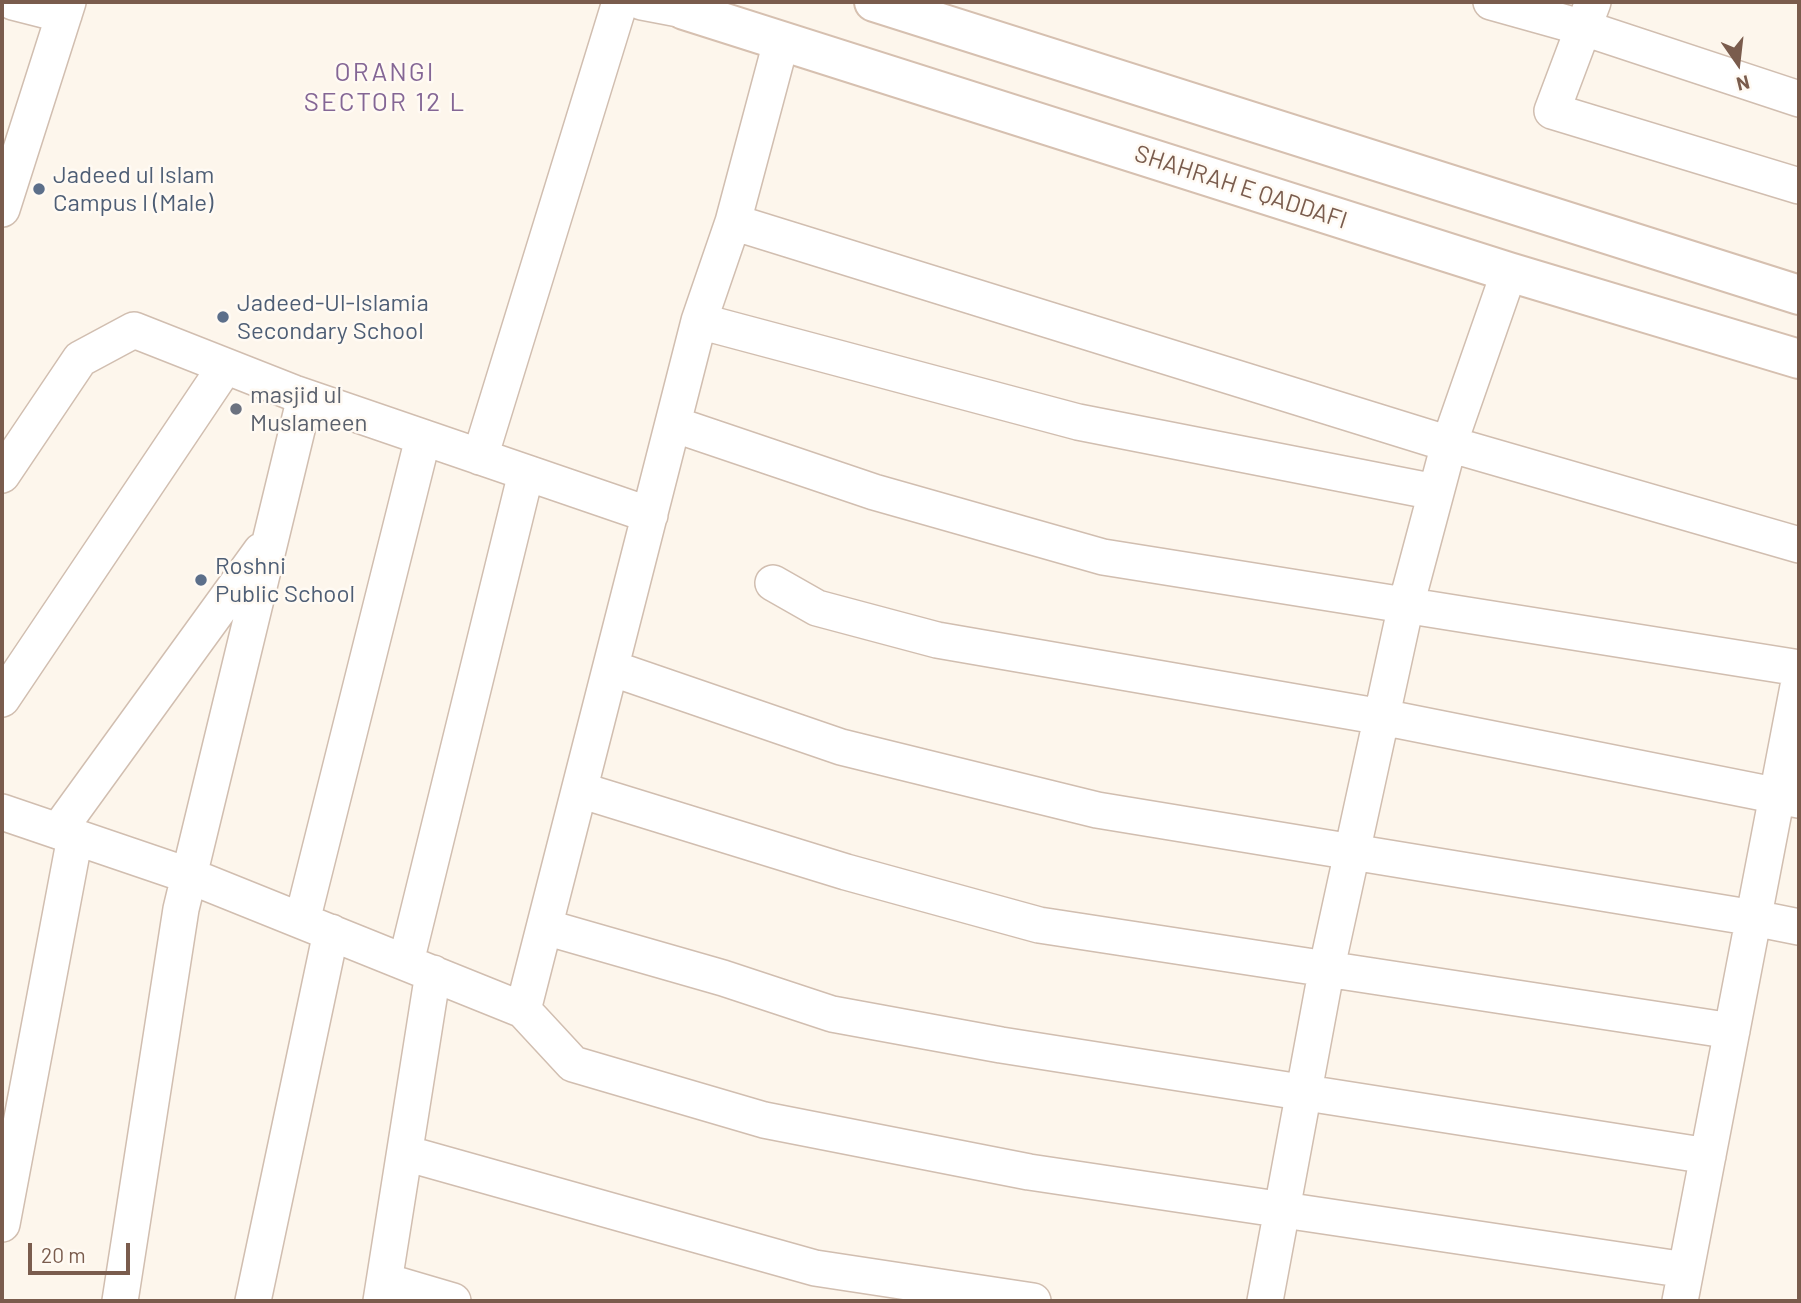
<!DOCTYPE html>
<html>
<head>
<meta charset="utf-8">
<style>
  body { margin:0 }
  #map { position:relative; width:1801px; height:1303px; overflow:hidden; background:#fdf6ec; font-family:Barlow,sans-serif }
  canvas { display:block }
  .frame { position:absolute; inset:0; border:4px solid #7a5c4d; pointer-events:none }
  .north { position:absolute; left:1703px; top:28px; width:70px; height:70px; -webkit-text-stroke:5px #fffaf3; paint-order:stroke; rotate:166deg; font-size:19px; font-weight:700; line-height:28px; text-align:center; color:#7a5c4d }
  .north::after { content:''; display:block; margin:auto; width:24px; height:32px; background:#7a5c4d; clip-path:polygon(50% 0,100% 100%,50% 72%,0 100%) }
  .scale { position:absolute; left:28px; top:1243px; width:102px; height:32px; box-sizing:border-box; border:4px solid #7a5c4d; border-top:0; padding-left:9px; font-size:21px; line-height:24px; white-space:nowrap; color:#7a5c4d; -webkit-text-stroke:5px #fffaf3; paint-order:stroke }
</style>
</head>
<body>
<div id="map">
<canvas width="1801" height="1303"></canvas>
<div class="frame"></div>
<div class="north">N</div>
<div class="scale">20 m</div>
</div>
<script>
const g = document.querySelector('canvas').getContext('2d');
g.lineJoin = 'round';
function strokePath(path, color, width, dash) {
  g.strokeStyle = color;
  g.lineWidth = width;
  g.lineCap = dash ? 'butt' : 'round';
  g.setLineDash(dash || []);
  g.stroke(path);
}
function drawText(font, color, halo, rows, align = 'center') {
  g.font = font + ' Barlow,sans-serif';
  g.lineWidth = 5;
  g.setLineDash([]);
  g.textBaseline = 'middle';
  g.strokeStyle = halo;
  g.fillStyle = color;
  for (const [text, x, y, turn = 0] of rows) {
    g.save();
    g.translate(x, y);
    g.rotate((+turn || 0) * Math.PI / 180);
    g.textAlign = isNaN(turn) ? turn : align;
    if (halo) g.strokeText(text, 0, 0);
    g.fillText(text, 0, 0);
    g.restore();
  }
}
const minor = new Path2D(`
  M 13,2 L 64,15
  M 642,2 L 684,10
  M 1491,2 L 1584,28 L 1799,99
  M 1593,2 L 1552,111 L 1799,186
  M 2,209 L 68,2
  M 733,222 L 1449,444 L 1799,545
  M 699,321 L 1078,422 L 1435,492
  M 673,424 L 874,492 L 1103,557 L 1799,668
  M 480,457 L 620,2
  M 2,475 L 80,359 L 134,330 L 294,393 L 650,515
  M 773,583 L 817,608 L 937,640 L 1382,717 L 1799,800
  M 611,668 L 841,747 L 1097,810 L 1754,918 L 1799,927
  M 2,699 L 225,367
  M 580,790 L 846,872 L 1039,925 L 1732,1031
  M 2,812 L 190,876 L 523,1010 L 573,1064 L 764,1120 L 1029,1172 L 1686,1270
  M 58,831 L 261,551
  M 302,921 L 423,438
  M 545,927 L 723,978 L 832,1014 L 1001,1045 L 1708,1156
  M 406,962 L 526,473
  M 523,1010 L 699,321 L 733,222 L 781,42
  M 405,1153 L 815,1268 L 1033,1301
  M 2,1224 L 75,837
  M 385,1281 L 453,1301
  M 120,1301 L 181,909 L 305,397
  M 253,1301 L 331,932
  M 381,1301 L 433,973
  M 1265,1301 L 1327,967 L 1406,605 L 1449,444 L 1509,272
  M 1680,1301 L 1799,681`);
const secondary = new Path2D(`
  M 874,2 L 1799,295
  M 684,10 L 1509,272 L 1799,359`);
const markers = [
  [39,189,7,"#5c6f8a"],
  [223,317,7,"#5c6f8a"],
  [236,409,7,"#6b7280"],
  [201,580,7,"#5c6f8a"]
];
const serviceNames = [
  ["Jadeed ul Islam",53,175],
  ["Campus I (Male)",53,203],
  ["Jadeed-Ul-Islamia",237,303],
  ["Secondary School",237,331],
  ["Roshni",215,566],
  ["Public School",215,594]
];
const streetNames = [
  ["SHAHRAH E QADDAFI",1241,187,18]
];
const worshipNames = [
  ["masjid ul",250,395],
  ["Muslameen",250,423]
];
const neighbourhoodNames = [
  ["ORANGI",385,72],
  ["SECTOR 12 L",385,102]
];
strokePath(minor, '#d1beb0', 38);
strokePath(secondary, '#d6c0b0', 42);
strokePath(minor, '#fff', 35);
strokePath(secondary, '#fff', 38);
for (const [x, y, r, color] of markers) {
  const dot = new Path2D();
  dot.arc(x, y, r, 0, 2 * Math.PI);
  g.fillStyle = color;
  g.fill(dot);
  strokePath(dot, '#fffaf3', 2.5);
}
drawText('24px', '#4e5e75', '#fffaf3', serviceNames, 'left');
drawText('24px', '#7a5c4d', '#fffaf3', streetNames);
drawText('24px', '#5b616d', '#fffaf3', worshipNames, 'left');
g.letterSpacing = '2px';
drawText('26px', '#846695', '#fffaf3', neighbourhoodNames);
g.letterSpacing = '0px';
</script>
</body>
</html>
